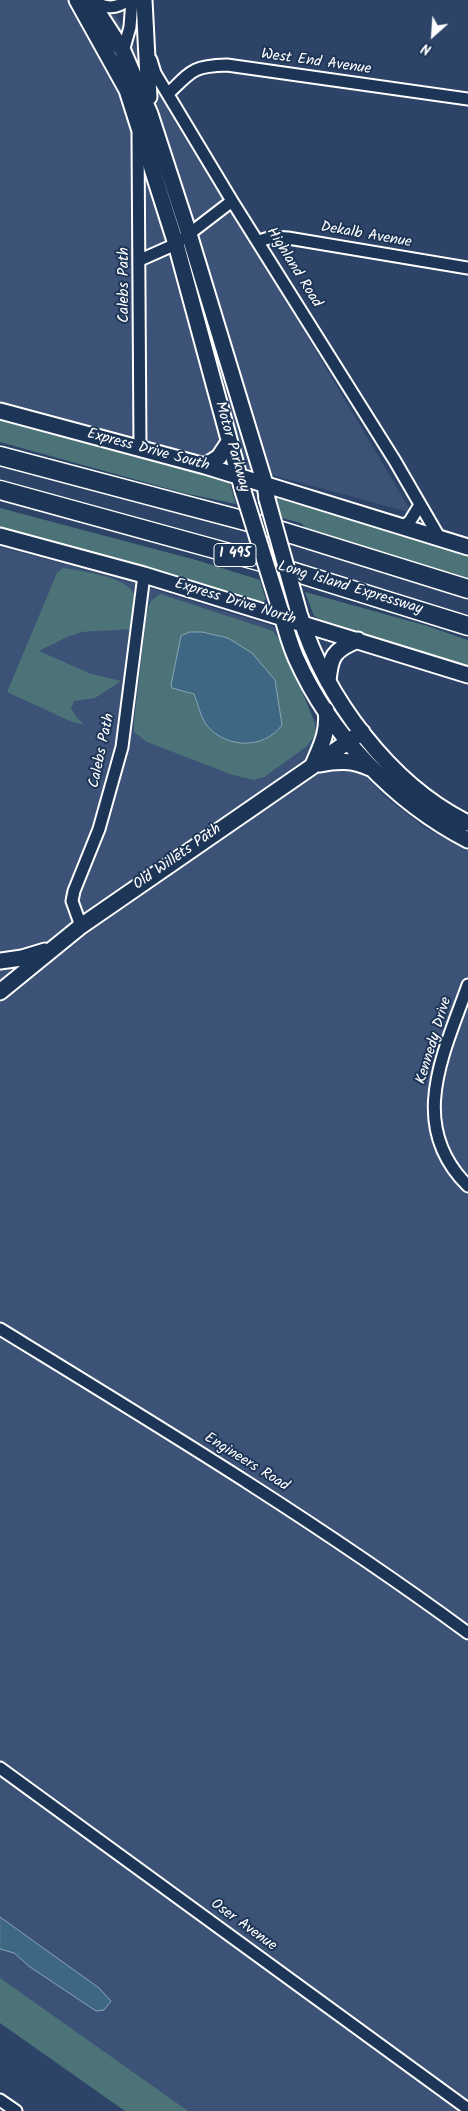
<!DOCTYPE html>
<html>
<head>
<meta charset="utf-8">
<style>
  body { margin:0 }
  #map { position:relative; width:468px; height:2111px; overflow:hidden; background:#2d4468; font-family:Kalam,sans-serif }
  canvas { display:block }
  .north { position:absolute; left:408px; top:10px; width:50px; height:50px; -webkit-text-stroke:4px #1d3557; paint-order:stroke; rotate:206deg; font-size:14px; font-weight:700; line-height:20px; text-align:center; color:#fff }
  .north::after { content:''; display:block; margin:auto; width:18px; height:22px; background:#fff; clip-path:polygon(50% 0,100% 100%,50% 72%,0 100%) }
</style>
</head>
<body>
<div id="map">
<canvas width="468" height="2111"></canvas>
<div class="north">N</div>
</div>
<script>
const g = document.querySelector('canvas').getContext('2d');
g.lineJoin = 'round';
function paint(path, color) {
  g.fillStyle = color;
  g.fill(path, 'evenodd');
}
function strokePath(path, color, width, dash) {
  g.strokeStyle = color;
  g.lineWidth = width;
  g.lineCap = dash ? 'butt' : 'round';
  g.setLineDash(dash || []);
  g.stroke(path);
}
function drawText(font, color, halo, rows, align = 'center') {
  g.font = font + ' Kalam,sans-serif';
  g.lineWidth = 4;
  g.setLineDash([]);
  g.textBaseline = 'middle';
  g.strokeStyle = halo;
  g.fillStyle = color;
  for (const [text, x, y, turn = 0] of rows) {
    g.save();
    g.translate(x, y);
    g.rotate((+turn || 0) * Math.PI / 180);
    g.textAlign = isNaN(turn) ? turn : align;
    if (halo) g.strokeText(text, 0, 0);
    g.fillText(text, 0, 0);
    g.restore();
  }
}
const built = new Path2D(`
  M 0,0 L 103,0 L 123,26 L 412,513 L 0,401 Z
  M 0,547 L 124,580 L 278,628 L 313,717 L 384,796 L 425,828 L 468,850 L 468,2111 L 143,2111 L 0,2005 Z`);
const green = new Path2D(`
  M 0,420 L 193,469 L 229,481 L 236,504 L 184,493 L 0,442 Z
  M 276,498 L 392,532 L 415,536 L 468,554 L 468,580 L 306,528 L 301,523 L 282,518 Z
  M 0,508 L 196,560 L 260,580 L 266,600 L 260,602 L 0,532 Z
  M 63,568 C 78,570 124,577 132,591 C 138,600 137,615 135,625 L 130,629 C 115,631 97,630 82,632 C 69,635 51,645 39,651 L 91,674 L 121,681 L 95,698 L 74,701 L 71,708 L 76,717 L 85,725 L 70,721 L 7,692 L 57,573 Z
  M 305,592 L 424,625 L 468,640 L 468,667 L 320,619 L 314,616 Z
  M 160,594 L 273,631 L 284,647 L 315,724 L 315,735 L 306,747 L 264,777 L 254,780 L 233,775 L 147,742 L 134,732 L 134,722 L 147,612 L 151,601 Z
  M 0,1978 L 188,2111 L 125,2111 L 0,2023 Z`);
const water = new Path2D(`
  M 190,632 L 202,632 L 228,638 L 252,653 L 275,680 L 282,725 C 263,751 223,748 205,723 C 200,715 198,703 194,694 L 172,688 L 171,685 L 181,636 Z
  M 0,1917 L 99,1988 L 111,2001 L 104,2010 L 96,2011 L 30,1967 L 14,1953 L 0,1949 Z`);
const minor = new Path2D(`
  M 92,0 C 103,8 116,10 127,0
  M 122,55 L 130,27 L 132,0
  M 151,60 L 155,73 L 232,201 L 395,461 L 439,537
  M 168,94 C 192,70 193,66 227,65 L 468,99
  M 138,134 L 140,448
  M 259,241 L 272,237 L 288,238 L 468,268
  M 140,260 L 176,244 L 232,201
  M 404,526 L 410,521 L 420,505
  M 81,926 L 72,901 L 74,891 L 99,829 L 122,747 L 144,575
  M 468,985 C 444,1053 406,1125 468,1186
  M 0,1329 C 160,1427 317,1522 468,1633
  M 0,1768 L 468,2109
  M 0,2100 L 16,2111`);
const major = new Path2D(`
  M 77,0 L 127,90 L 176,244 L 243,491
  M 90,0 L 123,51 L 150,114 L 189,234 L 265,484 L 267,499
  M 144,0 L 149,97
  M 0,411 L 205,466 L 468,547
  M 205,466 L 219,457 L 229,442
  M 0,536 L 144,575 L 468,675
  M 281,611 C 285,627 289,642 296,658 C 330,734 394,802 468,840
  M 300,616 C 325,697 390,785 468,823
  M 328,682 C 330,657 333,650 358,640
  M 320,764 C 338,760 353,760 370,768
  M 313,765 C 321,746 329,731 326,710
  M 0,961 L 22,958 L 45,951
  M 0,992 L 81,926 L 362,732`);
const highway = new Path2D(`
  M 0,456 L 272,528 L 468,589
  M 0,490 L 262,562 L 468,626`);
const majorBridge = new Path2D(`
  M 243,491 L 280,609
  M 267,499 L 299,613`);
const shields = [
  [235,555,42]
];
const shieldNames = [
  ["I 495",235,555]
];
const streetNames = [
  ["West End Avenue",316,63,8],
  ["Dekalb Avenue",366,236,10],
  ["Highland Road",293,268,58],
  ["Calebs Path",125,285,-90],
  ["Motor Parkway",231,447,74],
  ["Express Drive South",148,451,15],
  ["Long Island Expressway",350,589,17],
  ["Express Drive North",235,603,17],
  ["Calebs Path",103,751,-78],
  ["Old Willets Path",178,858,-35],
  ["Kennedy Drive",435,1041,-73],
  ["Engineers Road",246,1463,32],
  ["Oser Avenue",243,1926,36]
];
paint(built, '#3c5276');
paint(green, '#4c7478');
paint(water, '#3d6783');
strokePath(water, '#8ba4b5', 1);
strokePath(minor, '#fff', 15);
strokePath(major, '#fff', 19);
strokePath(highway, '#fff', 21);
strokePath(minor, '#1d3557', 11);
strokePath(major, '#1d3557', 15);
strokePath(highway, '#1d3557', 18);
strokePath(majorBridge, '#fff', 19, []);
strokePath(majorBridge, '#1d3557', 15);
for (const [x, y, w] of shields) {
  const box = new Path2D();
  box.roundRect(x - w / 2, y - 11.5, w, 23, 4);
  g.fillStyle = '#1d3557';
  g.fill(box);
  strokePath(box, '#fff', 1);
}
drawText('bold 14px', '#fff', null, shieldNames);
drawText('15px', '#fff', '#1d3557', streetNames);
</script>
</body>
</html>
